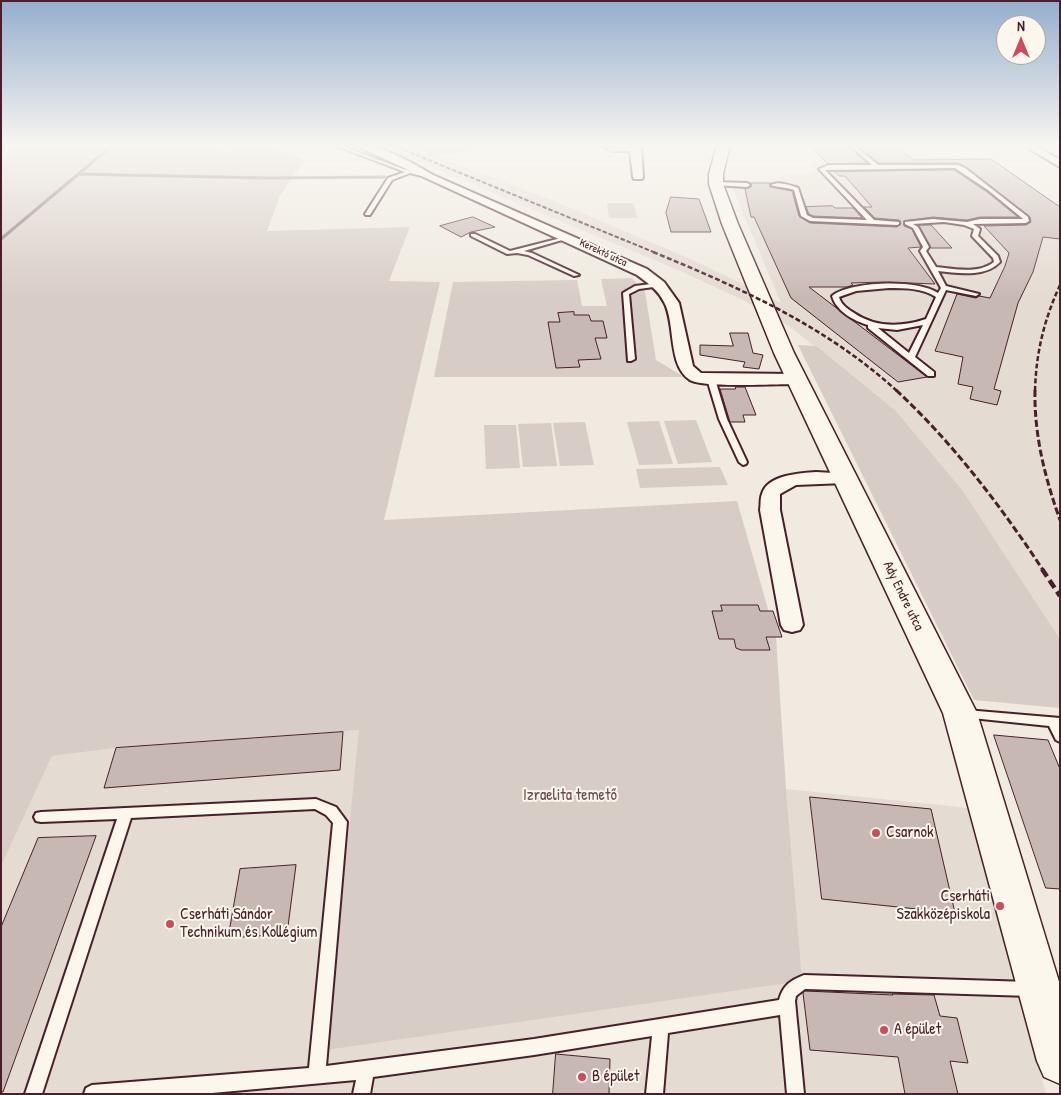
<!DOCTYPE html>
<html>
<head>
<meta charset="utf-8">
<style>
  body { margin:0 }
  #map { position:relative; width:1061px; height:1095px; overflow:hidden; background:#f0eae0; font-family:"Patrick Hand",sans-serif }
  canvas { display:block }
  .frame { position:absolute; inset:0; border:2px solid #4a1f2b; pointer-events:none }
  .north { position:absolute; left:996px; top:15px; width:50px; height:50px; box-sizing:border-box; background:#fbf7ec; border:1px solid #b4a19f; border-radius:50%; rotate:0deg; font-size:14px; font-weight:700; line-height:20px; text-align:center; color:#4a1f2b }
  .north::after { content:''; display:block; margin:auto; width:18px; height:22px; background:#d1495b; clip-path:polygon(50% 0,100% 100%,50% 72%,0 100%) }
</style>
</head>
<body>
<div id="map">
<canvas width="1061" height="1095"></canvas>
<div class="frame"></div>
<div class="north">N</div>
</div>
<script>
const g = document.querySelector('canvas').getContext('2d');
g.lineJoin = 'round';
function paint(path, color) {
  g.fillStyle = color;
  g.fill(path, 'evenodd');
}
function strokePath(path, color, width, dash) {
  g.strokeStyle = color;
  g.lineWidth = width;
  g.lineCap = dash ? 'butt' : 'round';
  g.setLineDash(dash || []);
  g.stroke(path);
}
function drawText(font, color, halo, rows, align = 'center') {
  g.font = font + ' "Patrick Hand",sans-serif';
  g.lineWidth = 4;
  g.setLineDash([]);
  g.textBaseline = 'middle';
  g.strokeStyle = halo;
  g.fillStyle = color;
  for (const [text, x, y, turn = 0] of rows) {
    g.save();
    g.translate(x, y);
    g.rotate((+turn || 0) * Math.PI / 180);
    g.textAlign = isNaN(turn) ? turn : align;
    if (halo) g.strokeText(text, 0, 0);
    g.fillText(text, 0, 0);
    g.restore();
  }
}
const built = new Path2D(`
  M 378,145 L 408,145 L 549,199 L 693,260 L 781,303 L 729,180 L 767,181 L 789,175 L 810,173 L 816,171 L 809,163 L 857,162 L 840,145 L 891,145 L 897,147 L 907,158 L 983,156 L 1060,209 L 1060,639 L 963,491 L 896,411 L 789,326 L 743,300 L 678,270 Z
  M 360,730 L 327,1050 L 801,981 L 786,789 L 969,808 L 1046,1094 L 1,1094 L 1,866 L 52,756 L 116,748 Z`);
const green = new Path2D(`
  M 1,145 L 208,145 L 225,151 L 252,145 L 265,145 L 304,160 L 280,196 L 267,231 L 410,227 L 389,281 L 440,282 L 384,520 L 737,501 L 776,637 L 786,789 L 802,981 L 327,1050 L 359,730 L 116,748 L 52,756 L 1,866 Z
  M 408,145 L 516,145 L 435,156 Z
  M 607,203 L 634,203 L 637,218 L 609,218 Z
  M 632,278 L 645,292 L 656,360 L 684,377 L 434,377 L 453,282 L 577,280 L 582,306 L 607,306 L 601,279 Z
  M 798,345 L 816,346 L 896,411 L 963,491 L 1060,639 L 1060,708 L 974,700 Z
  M 696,420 L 712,462 L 678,464 L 664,421 Z
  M 659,421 L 673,464 L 639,465 L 627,422 Z
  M 585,422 L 594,465 L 560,466 L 553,423 Z
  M 551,423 L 557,466 L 523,467 L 518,424 Z
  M 484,425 L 516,425 L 520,468 L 486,469 Z
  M 720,467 L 728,485 L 640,488 L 636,469 Z`);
const stream = new Path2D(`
  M 1,148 L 7,145
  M 78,174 L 267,178 L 384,177
  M 1,239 L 113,145`);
const building = new Path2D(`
  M 810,145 L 832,145 L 835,148 L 850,148 L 867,163 L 828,164 Z
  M 897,147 L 914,160 L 991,159 L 1060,207 L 1060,239 L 1043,237 L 1033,272 L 1018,303 L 994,389 L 1001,391 L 997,405 L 970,399 L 973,387 L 958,384 L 963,357 L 935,351 L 957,294 L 976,298 L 979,296 L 990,298 L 1005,266 L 1009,253 L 984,226 L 1026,225 L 1031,222 L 1030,217 L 966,167 L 959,163 L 879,163 L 860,148 Z
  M 954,170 L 987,192 L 1018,217 L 980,217 L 967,220 L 933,217 L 904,221 L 904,226 L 912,229 L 921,247 L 908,248 L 935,284 L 884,282 L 851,283 L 853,285 L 847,287 L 809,287 L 927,377 L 898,382 L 791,298 L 754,217 L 751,217 L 745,189 L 751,187 L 750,183 L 771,183 L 770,187 L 792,191 L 799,216 L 810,223 L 897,227 L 901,224 L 899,220 L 875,218 L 864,207 L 872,207 L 845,176 L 839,176 L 835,172 Z
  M 671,197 L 699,199 L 711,232 L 671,232 L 666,213 Z
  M 833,206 L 835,208 L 853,208 L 862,218 L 813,216 L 809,214 L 806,207 Z
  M 473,217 L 495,227 L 471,232 L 461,237 L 440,226 Z
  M 919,225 L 931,225 L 952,248 L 931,248 Z
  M 574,312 L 574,315 L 589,315 L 591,321 L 603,321 L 607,338 L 595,338 L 601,359 L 578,360 L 580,367 L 556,368 L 548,322 L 560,322 L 558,313 Z
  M 730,333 L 748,333 L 753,353 L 763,355 L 759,369 L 743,367 L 745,362 L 700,355 L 700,345 L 733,346 Z
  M 736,387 L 745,387 L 756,415 L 743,415 L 745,422 L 730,422 L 720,389 L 735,389 Z
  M 721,605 L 758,605 L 760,611 L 773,611 L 782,637 L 766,637 L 770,650 L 741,650 L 736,648 L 734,639 L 719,639 L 712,611 L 722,611 Z
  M 343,732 L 340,770 L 104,788 L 116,748 Z
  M 994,735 L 1048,740 L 1060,769 L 1060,889 L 1046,888 Z
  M 810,797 L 931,809 L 955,913 L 822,899 Z
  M 96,836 L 3,1092 L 1,1092 L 1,927 L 38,838 Z
  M 296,865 L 287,934 L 228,938 L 240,869 Z
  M 806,991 L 893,995 L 892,994 L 934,995 L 940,1016 L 957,1018 L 968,1063 L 950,1061 L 958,1094 L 905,1094 L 898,1057 L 810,1050 L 803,993 Z
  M 556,1054 L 610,1059 L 609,1094 L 553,1094 Z`);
const lane = new Path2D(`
  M 334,145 L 339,145 L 403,169 L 425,174 L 422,176 L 410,173 L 392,180 L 370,215 L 366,215 L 365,214 L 388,178 L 405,172 Z
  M 850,145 L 854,145 L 878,165 L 958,165 L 965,168 L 1028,217 L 1029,221 L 1026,223 L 973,224 L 980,229 L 978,236 L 998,256 L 1000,262 C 985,278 958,273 938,271 L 946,286 L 979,294 L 976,296 L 946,290 L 915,357 L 934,372 L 934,376 L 928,376 L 868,328 L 868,325 C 854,321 836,311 832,296 C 850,281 918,279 938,293 L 941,288 L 920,251 L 923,247 L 913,228 L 905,224 L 905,222 L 933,219 L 967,222 L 980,219 L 1023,219 L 1022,218 L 988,190 L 955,168 L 825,170 L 874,220 L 899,222 L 899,224 L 897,225 L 810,221 L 801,216 L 794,190 C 787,187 775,187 771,185 C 780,181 789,185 798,188 L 807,215 L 813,218 L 867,220 L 819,169 L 829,165 L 872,165 ZM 944,222 L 964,225 L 974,229 L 972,236 L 993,258 L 994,262 C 979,274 954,269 936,267 L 926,251 L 929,247 L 918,227 L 913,224 ZM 889,288 C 905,288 922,288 936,297 L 926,319 C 902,327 876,328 854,313 C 848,309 841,305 839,297 L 856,291 ZM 923,325 L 909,353 L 878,328 L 897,330 Z
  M 716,182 L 747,183 L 750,185 L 747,187 L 714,185 L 713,184 Z
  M 471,234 L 475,234 L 510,251 L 569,236 L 569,238 L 524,251 L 532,253 L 579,275 L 574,276 L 528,255 L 517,253 L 507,254 L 471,236 Z
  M 659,283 L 661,284 L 661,286 L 639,289 L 629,294 L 635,359 L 631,361 L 628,361 L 623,293 L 635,286 Z
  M 708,377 L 714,377 L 715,379 L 727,419 L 747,462 L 746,464 L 743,465 L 739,462 L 719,419 L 707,379 Z
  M 966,710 L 1060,718 L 1060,742 L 1056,740 L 1049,726 L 962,717 L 960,714 L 962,711 Z
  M 316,799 L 336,807 L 347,822 L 326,1066 L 534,1039 L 779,1000 C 783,985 791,980 804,975 L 1030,982 L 1036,984 L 1038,989 L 1036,994 L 1030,996 L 805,989 L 796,996 L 795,1001 L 804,1094 L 787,1094 L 780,1015 L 668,1033 L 663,1094 L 646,1094 L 652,1036 L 534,1055 L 373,1077 L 370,1094 L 353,1094 L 356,1080 L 201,1094 L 84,1094 L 86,1088 L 92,1085 L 309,1068 L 333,823 L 326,815 L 315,809 L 131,818 L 42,1094 L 25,1094 L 117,819 L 41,822 L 36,821 L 34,817 L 36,813 L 41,812 Z`);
const street = new Path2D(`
  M 354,145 C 377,142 413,163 433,175 L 647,269 L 664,282 L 679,303 L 693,366 L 701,373 L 797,374 L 803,376 L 805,379 L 803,382 L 797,384 C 777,384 703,388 690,380 C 667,365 676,323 664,302 C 658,290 648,283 637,275 Z
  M 601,145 L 641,145 L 643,177 L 642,179 L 634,179 L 633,177 L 630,151 L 612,151 Z
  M 1023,145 L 1034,145 L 1060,160 L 1060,167 Z
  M 816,472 L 851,474 L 854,478 L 851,482 L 845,483 L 796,485 L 780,494 L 780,510 L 803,625 L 800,630 L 792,632 L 784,630 L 781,625 L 760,510 C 761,505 760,498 762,494 C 767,475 800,473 816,472 Z`);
const secondary = new Path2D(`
  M 717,145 L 730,145 L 723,174 L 723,184 L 738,224 L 794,353 L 977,713 L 1060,985 L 1060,1084 L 1044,1077 L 1037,1061 L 943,713 L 774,353 L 722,224 L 709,184 L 709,174 Z`);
const railFar3 = new Path2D(`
  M 392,145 L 656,253`);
const railFar2 = new Path2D(`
  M 653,252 C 741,288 827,327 897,391
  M 1035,391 C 1036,353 1044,320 1060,285`);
const railFar1 = new Path2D(`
  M 896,390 C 953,443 1000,505 1043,570
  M 1035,390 C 1034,435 1045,478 1060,520`);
const rail = new Path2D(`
  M 1042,569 L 1060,596`);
const markers = [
  [876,833,5,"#d1495b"],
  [1000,906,5,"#d1495b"],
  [170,924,5,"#d1495b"],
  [884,1030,5,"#d1495b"],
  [582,1077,5,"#d1495b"]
];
const farStreetnames = [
  ["Kerektó utca",603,253,25]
];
const streetNames = [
  ["Ady Endre utca",903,596,64]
];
const nearParknames = [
  ["Izraelita temető",570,796]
];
const nearPoinames = [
  ["Csarnok",886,833],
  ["Cserháti",990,897,"right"],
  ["Szakközépiskola",990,915,"right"],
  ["Cserháti Sándor",180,915],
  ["Technikum és Kollégium",180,933],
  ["A épület",894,1030],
  ["B épület",592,1077]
];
paint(built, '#e4dbd2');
paint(green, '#d8ccc6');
strokePath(stream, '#8c6f72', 3);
paint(building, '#c8b8b3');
strokePath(building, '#4a1f2b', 1);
strokePath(lane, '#4a1f2b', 4);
strokePath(street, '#4a1f2b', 4);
strokePath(secondary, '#4a1f2b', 3);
paint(lane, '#fbf7ec');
paint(street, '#fbf7ec');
paint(secondary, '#fbf7ec');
strokePath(railFar3, '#4a1f2b', 2, [4.5, 2]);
strokePath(railFar2, '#4a1f2b', 2.5, [5, 2.5]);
strokePath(railFar1, '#4a1f2b', 3, [7, 3]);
strokePath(rail, '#4a1f2b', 4.5, [9, 4.5]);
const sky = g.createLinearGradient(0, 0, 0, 298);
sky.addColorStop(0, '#95aecc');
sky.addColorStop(0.49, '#f8f6f1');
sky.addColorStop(1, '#f8f6f100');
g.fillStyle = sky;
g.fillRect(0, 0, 1061, 298);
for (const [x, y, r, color] of markers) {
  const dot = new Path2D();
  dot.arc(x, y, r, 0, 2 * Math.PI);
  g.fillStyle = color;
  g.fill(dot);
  strokePath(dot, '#fbf7ec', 2);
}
drawText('11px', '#4a1f2b', '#fbf7ec', farStreetnames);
drawText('14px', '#4a1f2b', '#fbf7ec', streetNames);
drawText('16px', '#6e4a52', '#fbf7ec', nearParknames);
drawText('16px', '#4a1f2b', '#fbf7ec', nearPoinames, 'left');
</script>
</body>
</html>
